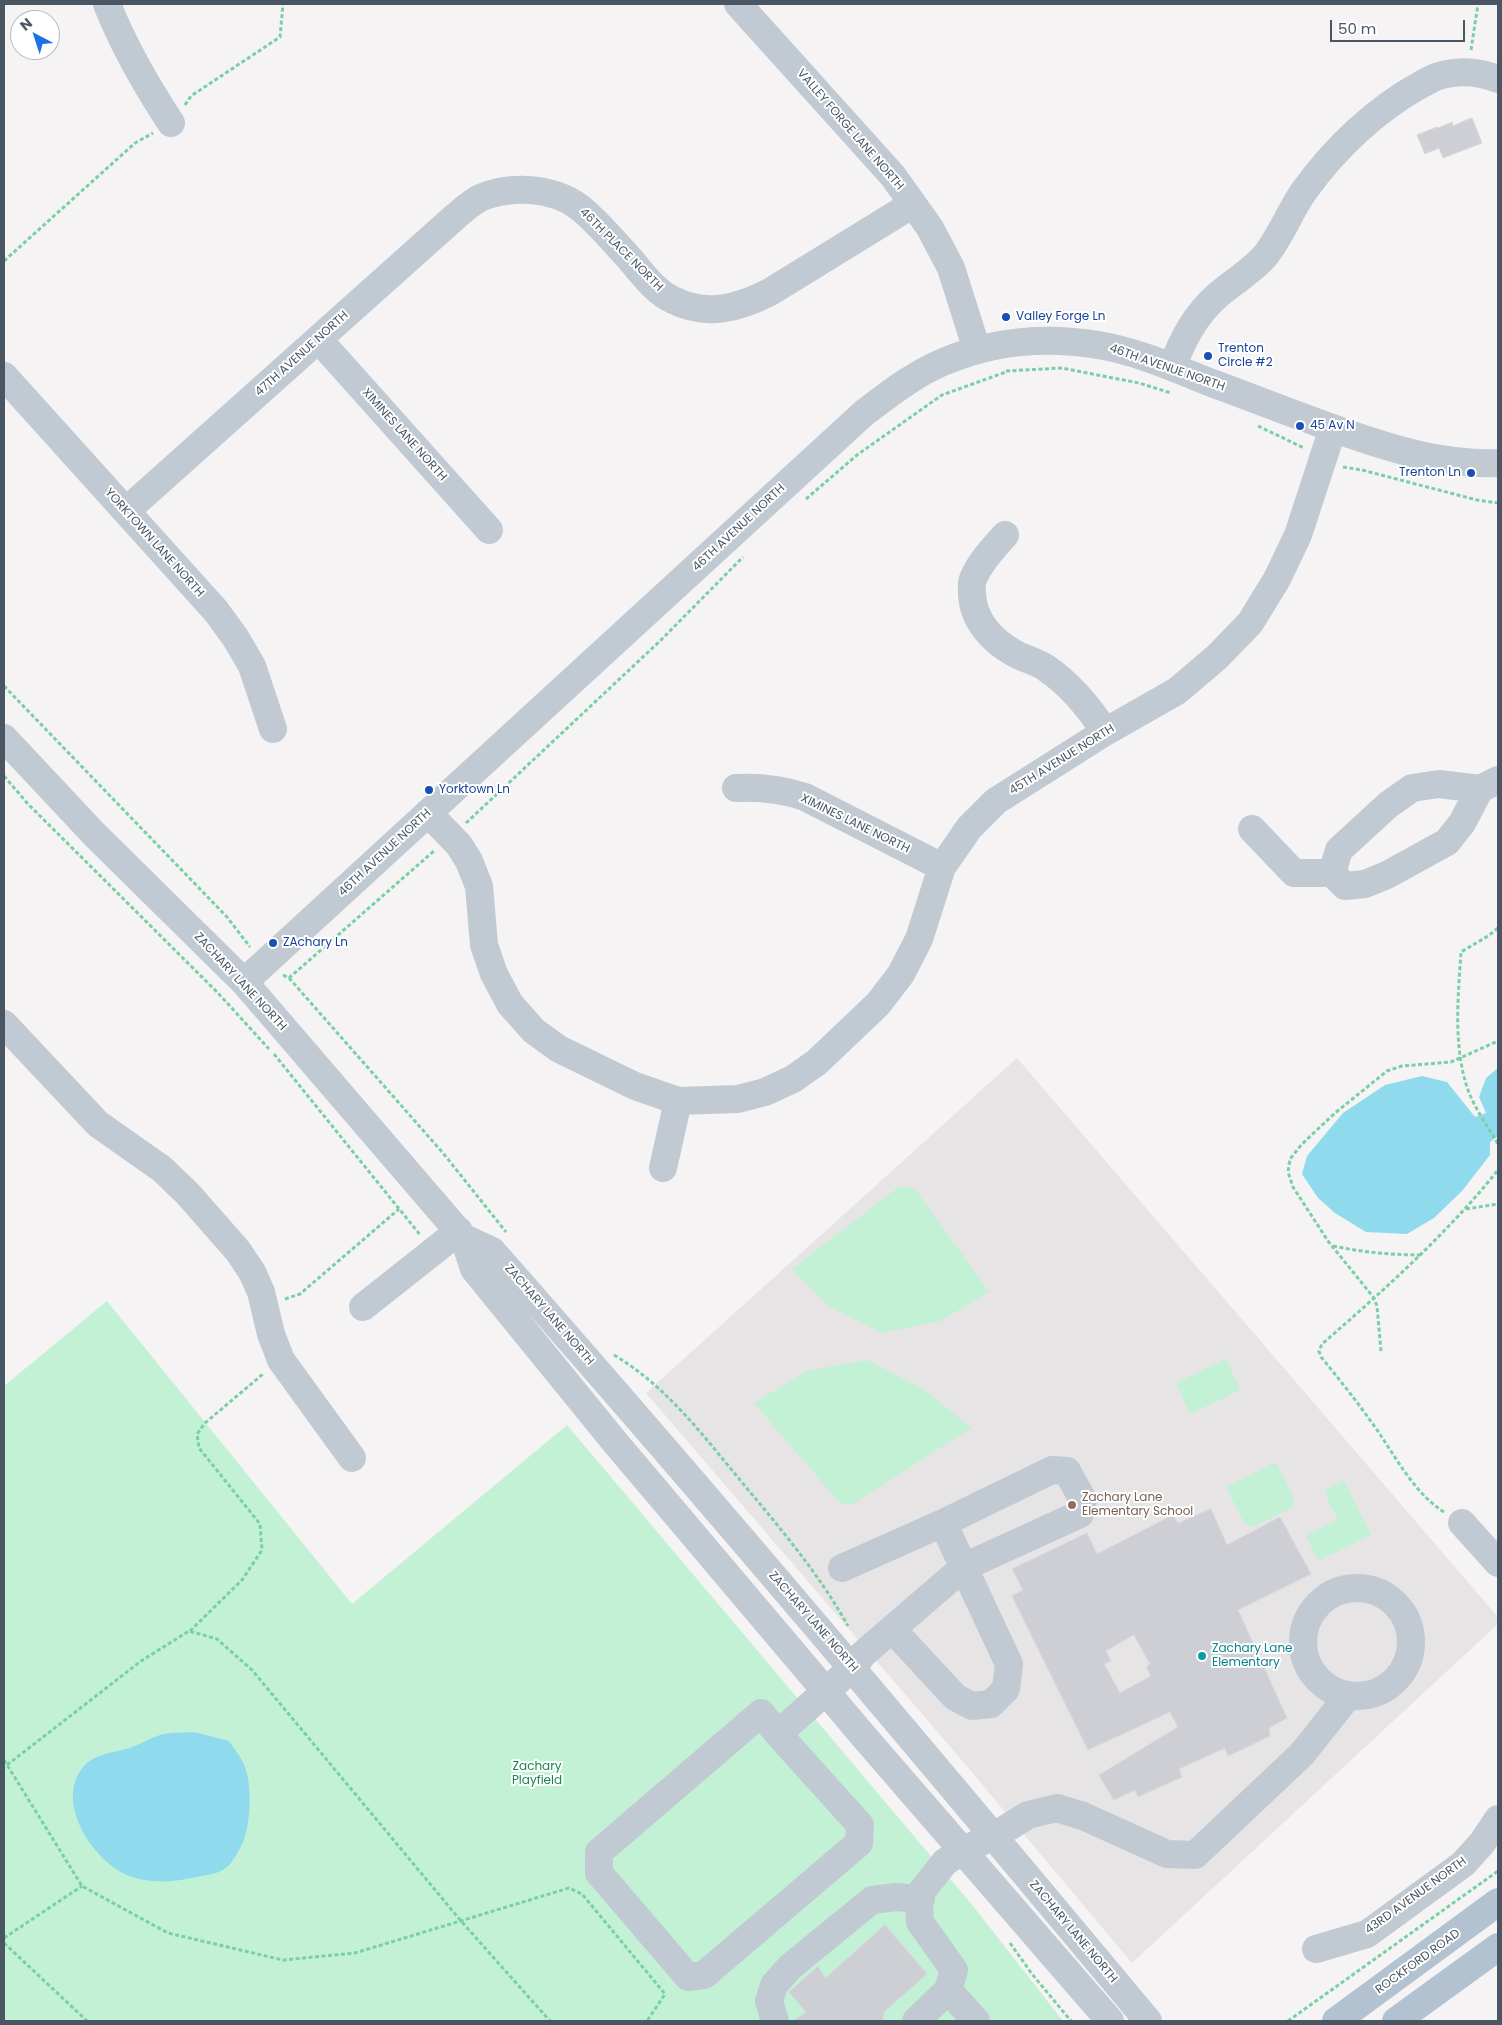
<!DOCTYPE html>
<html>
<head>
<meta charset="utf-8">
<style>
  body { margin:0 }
  #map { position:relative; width:1502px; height:2025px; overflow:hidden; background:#f5f3f3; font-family:Poppins,sans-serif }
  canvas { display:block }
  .frame { position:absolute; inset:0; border:5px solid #4a5661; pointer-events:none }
  .north { position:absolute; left:10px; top:10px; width:50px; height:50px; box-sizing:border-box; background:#fff; border:1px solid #b7bbc0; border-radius:50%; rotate:320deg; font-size:14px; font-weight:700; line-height:20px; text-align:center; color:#4a5661 }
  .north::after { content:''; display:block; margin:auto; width:18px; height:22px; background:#1a73e8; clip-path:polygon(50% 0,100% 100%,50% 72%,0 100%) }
  .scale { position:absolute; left:1330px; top:20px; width:135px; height:22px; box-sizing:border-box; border:2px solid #4a5661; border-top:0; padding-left:6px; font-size:15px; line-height:18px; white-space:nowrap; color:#4a5661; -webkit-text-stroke:4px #fff; paint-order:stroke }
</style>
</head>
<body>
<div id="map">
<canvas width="1502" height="2025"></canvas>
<div class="frame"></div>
<div class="north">N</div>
<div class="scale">50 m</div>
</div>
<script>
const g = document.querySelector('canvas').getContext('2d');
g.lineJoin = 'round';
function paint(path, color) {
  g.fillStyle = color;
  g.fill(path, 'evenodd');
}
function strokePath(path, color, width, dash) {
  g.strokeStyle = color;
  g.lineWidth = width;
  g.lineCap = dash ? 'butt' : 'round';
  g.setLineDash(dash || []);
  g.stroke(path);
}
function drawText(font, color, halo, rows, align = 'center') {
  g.font = font + ' Poppins,sans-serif';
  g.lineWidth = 4;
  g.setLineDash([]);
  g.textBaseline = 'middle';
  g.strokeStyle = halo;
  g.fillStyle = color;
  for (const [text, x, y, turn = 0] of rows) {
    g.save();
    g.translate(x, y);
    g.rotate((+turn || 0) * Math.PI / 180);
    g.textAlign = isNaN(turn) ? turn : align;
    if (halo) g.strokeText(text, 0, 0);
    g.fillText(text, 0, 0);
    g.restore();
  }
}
const education = new Path2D(`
  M 1017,1058 L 1498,1617 L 1498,1624 L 1132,1963 L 959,1757 L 646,1393 Z`);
const green = new Path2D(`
  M 900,1186 L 915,1189 L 989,1292 L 940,1321 L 882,1333 L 830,1307 L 792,1269 Z
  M 107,1301 L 352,1604 L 567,1425 L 973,1906 L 1063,2021 L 4,2021 L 4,1386 Z
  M 1226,1359 L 1240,1390 L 1190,1414 L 1176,1383 Z
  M 867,1360 L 923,1389 L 971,1428 L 853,1504 L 840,1503 L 754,1403 L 807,1371 Z
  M 1276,1462 L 1294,1498 L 1292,1508 L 1253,1527 L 1244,1523 L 1226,1487 Z
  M 1344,1481 L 1371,1535 L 1318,1561 L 1306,1536 L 1338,1520 L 1324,1491 Z`);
const water = new Path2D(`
  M 1498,1068 L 1498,1136 L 1490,1142 L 1490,1155 L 1462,1191 L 1434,1218 L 1407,1234 L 1366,1232 L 1335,1213 L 1318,1198 L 1302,1174 L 1307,1156 L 1343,1113 L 1385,1085 L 1422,1076 L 1447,1082 L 1475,1117 L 1486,1113 L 1479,1097 L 1486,1078 Z
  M 194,1732 L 229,1741 C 234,1749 242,1758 245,1767 C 252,1786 251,1823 243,1842 C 228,1873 224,1872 191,1878 C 173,1882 153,1883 135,1878 C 95,1867 50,1799 86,1764 C 99,1752 117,1753 132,1747 C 141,1744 150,1738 160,1735 C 170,1732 183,1733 194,1732 Z`);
const building = new Path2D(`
  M 1472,118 L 1482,143 L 1443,158 L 1439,148 L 1425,154 L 1417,135 L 1437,127 L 1438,128 L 1453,122 L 1452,126 Z
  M 1211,1509 L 1227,1545 L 1280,1517 L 1311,1574 L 1238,1610 L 1287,1718 L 1269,1728 L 1270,1736 L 1228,1756 L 1225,1748 L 1179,1769 L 1182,1777 L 1138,1797 L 1135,1790 L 1114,1800 L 1099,1775 L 1178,1727 L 1170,1712 L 1088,1750 L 1012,1596 L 1023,1590 L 1012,1569 L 1087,1533 L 1097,1554 L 1173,1515 L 1178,1523 ZM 1134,1635 L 1150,1664 L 1146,1667 L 1151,1676 L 1120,1693 L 1104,1664 L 1111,1661 L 1106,1651 Z
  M 885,1925 L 927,1974 L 884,2012 L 883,2021 L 793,2021 L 806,2012 L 789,1992 L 818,1966 L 825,1978 Z`);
const path = new Path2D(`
  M 1471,50 L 1478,4
  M 185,105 L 191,96 L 280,37 L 283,4
  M 4,261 L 135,143 L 153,133
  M 1006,371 L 1062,368 L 1139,383 L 1171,393
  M 1258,426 L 1304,448
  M 1343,467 L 1362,470 L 1477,500 L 1498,503
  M 806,499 L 857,455 L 942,395 L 1006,372
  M 4,686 L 227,917 L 250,947
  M 4,776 L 28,804 L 218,993 L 269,1049
  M 466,823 L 660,641 L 743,557
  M 1498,928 L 1488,936 L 1461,952 C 1458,997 1453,1047 1468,1090 C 1475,1109 1488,1127 1498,1144
  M 283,975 L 289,978 L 435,850
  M 289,978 L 443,1153 L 506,1232
  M 274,1054 L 421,1236
  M 1466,1209 L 1498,1204
  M 1333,1246 C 1362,1252 1391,1255 1421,1255
  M 285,1299 L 300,1294 L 399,1209
  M 1381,1351 L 1377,1306 L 1374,1298 L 1328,1241 L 1293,1187 L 1288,1172 L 1290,1159 L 1302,1144 L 1335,1113 L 1387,1071 L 1402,1066 L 1451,1062 L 1498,1041
  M 614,1355 C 666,1386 702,1434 740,1480 C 779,1527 818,1572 848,1626
  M 1444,1512 C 1413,1492 1396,1457 1375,1427 C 1358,1403 1340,1380 1321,1357 L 1319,1351 L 1322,1344 C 1384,1290 1446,1235 1498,1170
  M 190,1631 L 242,1580 L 262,1550 L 260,1524 L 199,1448 L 197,1434 L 205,1423 L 263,1374
  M 4,1760 L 82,1886 L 168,1933 L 283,1960 L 355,1953 L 569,1888 L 582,1894 L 665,1994 L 647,2021
  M 7,1765 L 141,1661 L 189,1631 L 217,1639 L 252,1670 L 461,1921 L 550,2021
  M 4,1938 L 82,1886
  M 4,1943 L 87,2021
  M 1010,1943 L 1032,1974 L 1071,2021
  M 1288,2021 L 1498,1871`);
const minor = new Path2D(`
  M 107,4 C 124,47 146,85 171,123
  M 738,4 L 893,176 L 930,228 L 951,268 L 977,350
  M 319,340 L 489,530
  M 1172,367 C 1183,339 1195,315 1218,295 C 1234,281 1251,272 1265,256 C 1281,236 1290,211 1304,191 C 1335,148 1376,109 1422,84 C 1428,81 1436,76 1442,75 C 1462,70 1480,72 1498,79
  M 4,376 L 216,611 L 235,637 L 252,666 L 273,729
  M 126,511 L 456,216 C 463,210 472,202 480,198 C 510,185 552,187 579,207 C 598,222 613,241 629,258 C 642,273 655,292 673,300 C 707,317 739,308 770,292 L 913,204
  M 1005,535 C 993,549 980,562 973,579 C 971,583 972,589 972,594 C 973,620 992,641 1014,653 C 1024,659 1036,661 1046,668 C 1071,685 1089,707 1105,732
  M 4,738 L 94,834 L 244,982 L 464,1238 L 492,1251 C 715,1504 932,1762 1148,2021
  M 736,788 C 761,787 781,789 805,797 L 942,867
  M 1480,789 L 1462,823 L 1447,842 L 1387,875 L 1365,884 L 1345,886 L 1332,873 L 1339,850 L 1388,805 L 1412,788 L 1439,784 L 1480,789 L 1498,780
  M 428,813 L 459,845 L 469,861 L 479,886 L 484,945 L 494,974 L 510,1004 L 534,1031 L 559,1049 L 635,1086 L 678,1101 L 738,1099 L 765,1092 L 793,1079 L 817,1062 L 878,1004 L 901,974 L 919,939 L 942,867 L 969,828 L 996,801 L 1105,732 L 1177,691 L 1217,657 L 1250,623 L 1277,579 L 1298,535 L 1333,428
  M 1252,829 L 1294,873 L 1332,873
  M 244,982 L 864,413 C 889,394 913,375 943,362 C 992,341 1045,336 1098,345 C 1136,351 1174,368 1209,382 C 1258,400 1306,419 1355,436 C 1402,452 1448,465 1498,463
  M 4,1024 L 98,1124 L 162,1169 L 188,1194 L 238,1251 L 252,1272 L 261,1292 L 271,1334 L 281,1360 L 352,1458
  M 663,1168 L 678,1101
  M 464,1238 L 474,1269 L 614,1441 L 866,1739 L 1110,2021
  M 363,1307 L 459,1231
  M 1462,1523 L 1498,1563
  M 842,1568 L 943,1523
  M1303 1642a54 54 0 1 1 108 0a54 54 0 1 1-108 0Z
  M 778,1734 L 860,1825 L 859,1843 L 704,1975 L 688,1977 L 599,1873 L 599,1852 L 761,1713 L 778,1734 L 852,1668 L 863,1654 L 964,1567 L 1080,1514 L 1083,1500 L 1067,1471 L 1052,1470 L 943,1523 L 1009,1664 L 1006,1689 L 991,1704 L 972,1706 L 955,1697 L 892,1629
  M 1316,1949 L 1367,1934 L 1463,1864 L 1482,1843 L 1498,1819
  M 948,1990 L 976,2021
  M 775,2021 L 769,2001 L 774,1985 L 790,1967 L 872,1900 L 896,1897 L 921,1899
  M 916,2021 L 948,1990 L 954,1970 L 920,1922 L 919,1905 L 922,1891 L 945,1862 L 963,1850 L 994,1836 L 1028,1815 L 1057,1808 L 1083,1816 L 1167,1854 L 1195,1855 L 1302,1754 L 1348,1696`);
const major = new Path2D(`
  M 1336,2021 L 1498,1902
  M 1396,2021 L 1498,1947`);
const markers = [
  [1006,317,5,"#1a4fb4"],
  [1208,356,5,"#1a4fb4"],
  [1300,426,5,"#1a4fb4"],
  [1471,473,5,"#1a4fb4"],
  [429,790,5,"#1a4fb4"],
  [273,943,5,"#1a4fb4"],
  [1072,1505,5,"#8d6e63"],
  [1202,1656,5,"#0f9aa8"]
];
const streetNames = [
  ["VALLEY FORGE LANE NORTH",850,130,49],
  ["46TH PLACE NORTH",621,250,45],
  ["47TH AVENUE NORTH",302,354,-42],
  ["46TH AVENUE NORTH",1167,368,19],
  ["XIMINES LANE NORTH",404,435,48],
  ["46TH AVENUE NORTH",739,528,-43],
  ["YORKTOWN LANE NORTH",154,543,48],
  ["45TH AVENUE NORTH",1062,760,-32],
  ["XIMINES LANE NORTH",855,824,26],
  ["46TH AVENUE NORTH",385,853,-43],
  ["ZACHARY LANE NORTH",240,982,47],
  ["ZACHARY LANE NORTH",549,1315,49],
  ["ZACHARY LANE NORTH",813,1622,49],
  ["43RD AVENUE NORTH",1416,1896,-36],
  ["ZACHARY LANE NORTH",1073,1932,50],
  ["ROCKFORD ROAD",1418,1962,-36]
];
const transitNames = [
  ["Valley Forge Ln",1016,317],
  ["Trenton",1218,349],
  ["Circle #2",1218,363],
  ["45 Av N",1310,426],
  ["Trenton Ln",1461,473,"right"],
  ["Yorktown Ln",439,790],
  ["ZAchary Ln",283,943]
];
const educationNames = [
  ["Zachary Lane",1082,1498],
  ["Elementary School",1082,1512]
];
const cultureNames = [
  ["Zachary Lane",1212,1649],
  ["Elementary",1212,1663]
];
const parkNames = [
  ["Zachary",537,1767],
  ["Playfield",537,1781]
];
paint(education, '#e6e4e5');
paint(green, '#c3f1d5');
paint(water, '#90daee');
paint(building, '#cdcfd5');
strokePath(building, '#d7d9de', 1);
strokePath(path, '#7ad0a6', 3, [4, 2.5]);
strokePath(minor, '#c1cad2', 28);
strokePath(major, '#b3c2d1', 28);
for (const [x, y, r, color] of markers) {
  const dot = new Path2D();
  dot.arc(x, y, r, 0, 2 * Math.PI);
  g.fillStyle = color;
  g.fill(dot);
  strokePath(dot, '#fff', 2);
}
drawText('12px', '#4a5661', '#fff', streetNames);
drawText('12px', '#164399', '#fff', transitNames, 'left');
drawText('12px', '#785e54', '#fff', educationNames, 'left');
drawText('12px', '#0d838f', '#fff', cultureNames, 'left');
drawText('12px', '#17864f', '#fff', parkNames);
</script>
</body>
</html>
